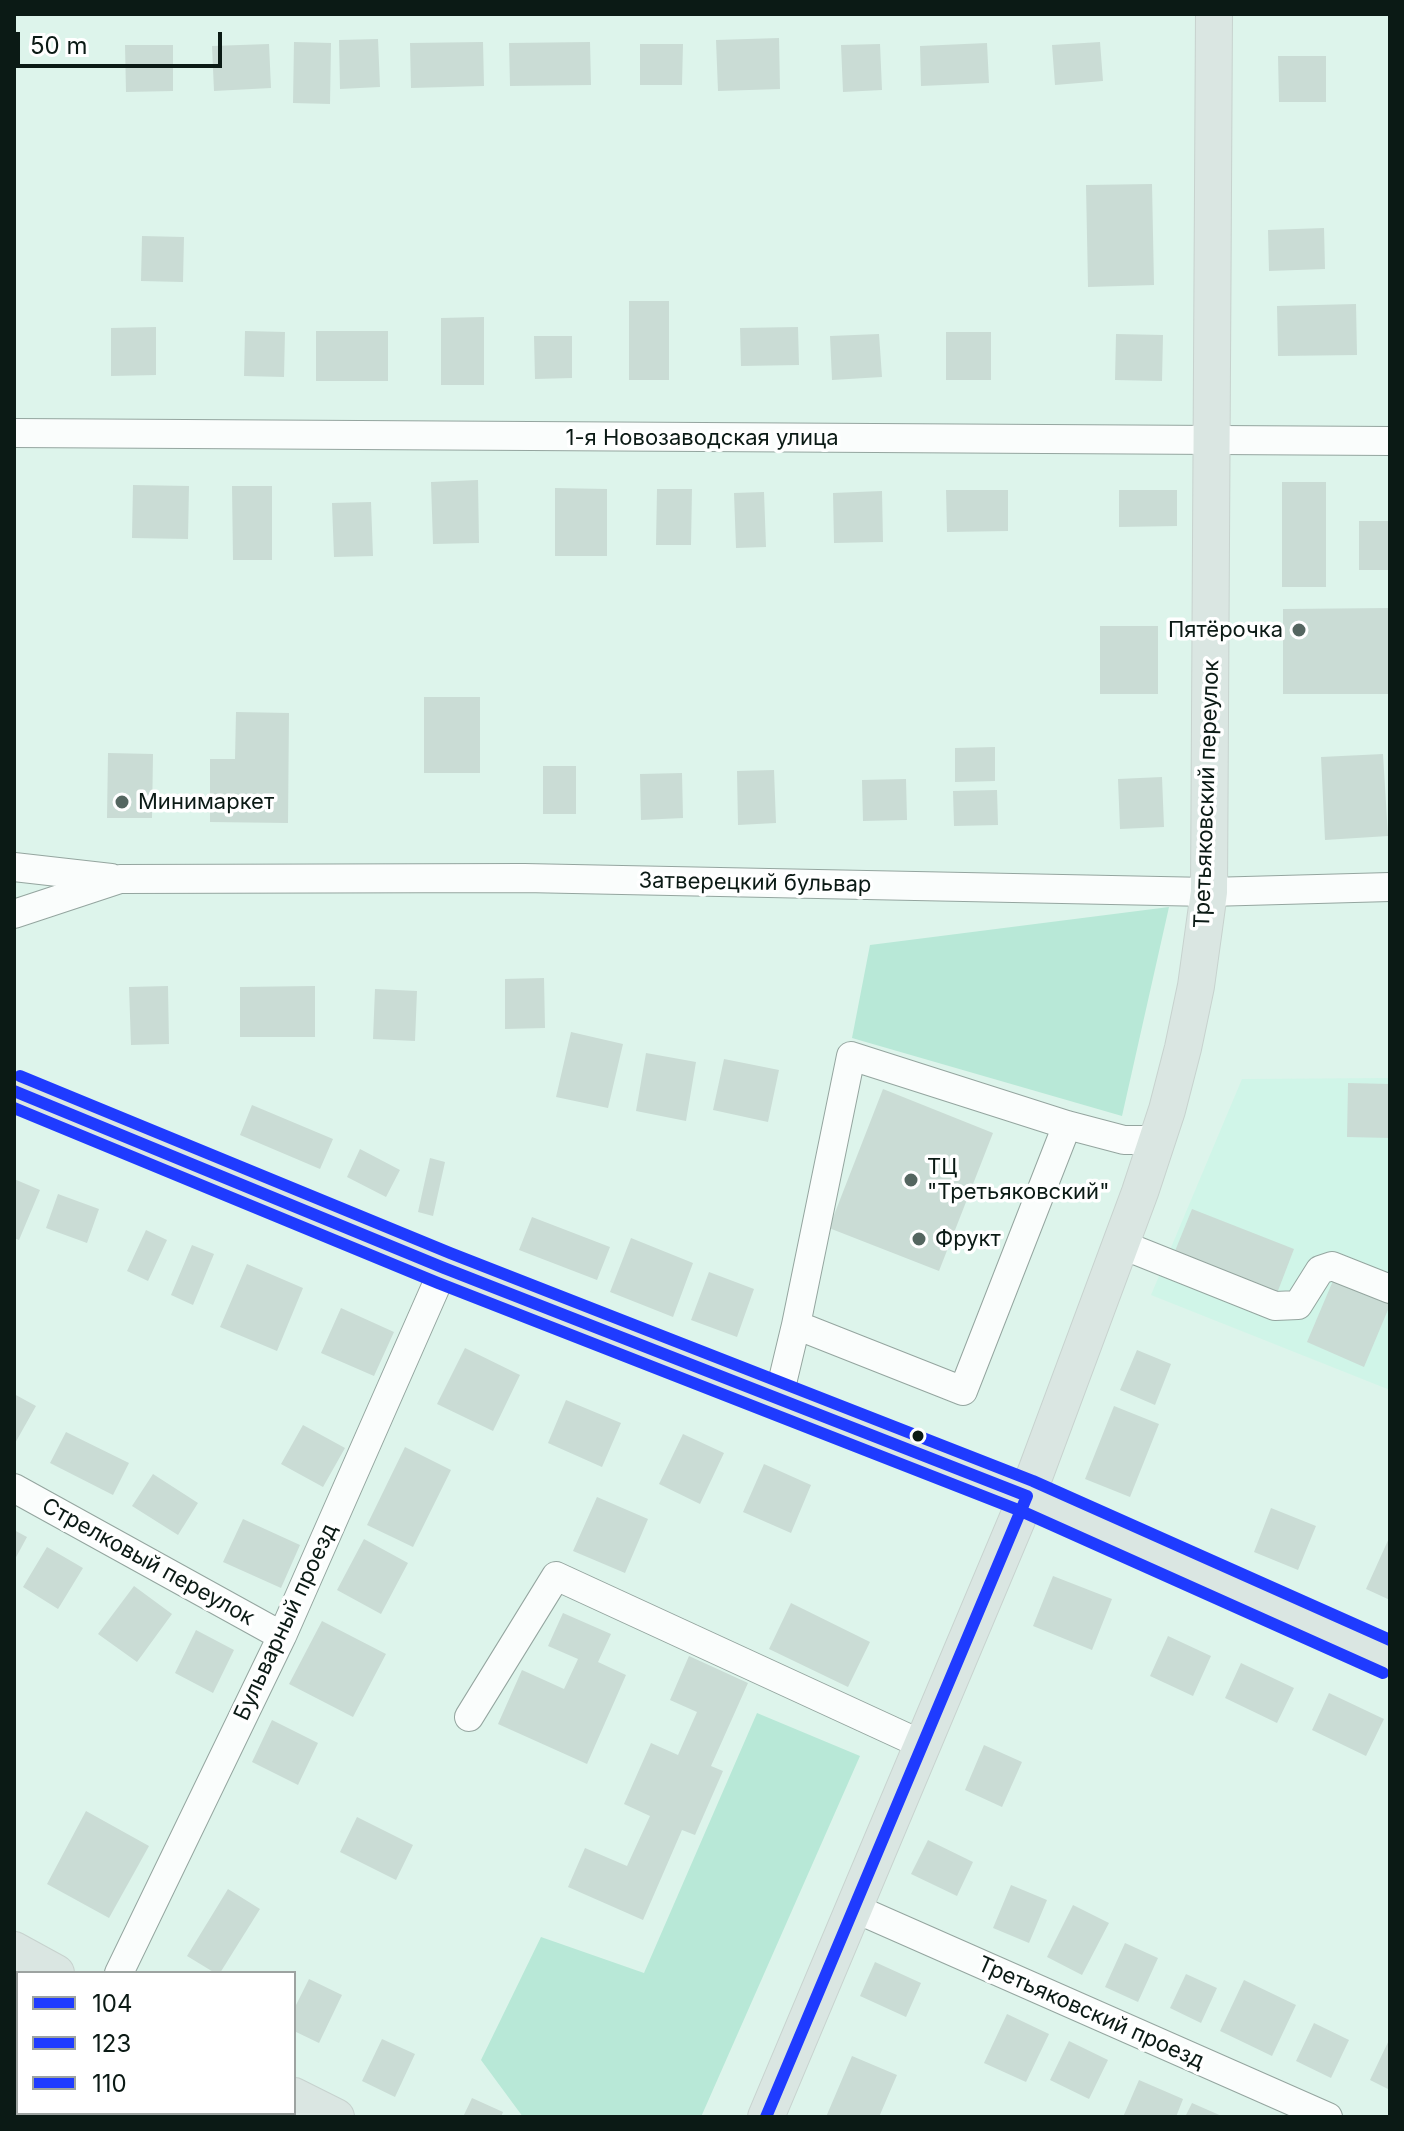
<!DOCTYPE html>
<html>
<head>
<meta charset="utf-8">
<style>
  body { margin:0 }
  #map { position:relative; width:1404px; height:2131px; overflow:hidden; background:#ddf4eb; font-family:Inter,sans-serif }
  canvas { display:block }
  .frame { position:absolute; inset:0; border:16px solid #0b1a15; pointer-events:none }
  .legend { position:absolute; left:16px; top:1971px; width:280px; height:144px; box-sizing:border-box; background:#fff; border:2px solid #9da3a1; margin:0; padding:10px 14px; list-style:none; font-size:24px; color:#0b1a15 }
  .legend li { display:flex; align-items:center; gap:16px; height:40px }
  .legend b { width:40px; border:2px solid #9da3a1 }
  .scale { position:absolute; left:16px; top:32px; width:206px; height:36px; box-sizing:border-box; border:4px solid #0b1a15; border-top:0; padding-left:10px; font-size:24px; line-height:28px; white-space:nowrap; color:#0b1a15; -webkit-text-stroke:6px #fff; paint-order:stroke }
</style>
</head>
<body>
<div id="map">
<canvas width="1404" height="2131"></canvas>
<div class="frame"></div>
<ul class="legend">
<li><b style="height:10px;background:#1f3bff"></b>104</li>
<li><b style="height:10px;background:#1f3bff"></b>123</li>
<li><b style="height:10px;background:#1f3bff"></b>110</li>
</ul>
<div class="scale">50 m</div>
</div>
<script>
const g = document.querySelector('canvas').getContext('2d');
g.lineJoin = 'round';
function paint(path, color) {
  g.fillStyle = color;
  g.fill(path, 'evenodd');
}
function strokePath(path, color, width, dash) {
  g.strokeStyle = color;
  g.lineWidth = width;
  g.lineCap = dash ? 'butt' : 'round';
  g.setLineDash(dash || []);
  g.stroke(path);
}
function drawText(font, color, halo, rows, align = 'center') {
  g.font = font + ' Inter,sans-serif';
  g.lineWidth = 7;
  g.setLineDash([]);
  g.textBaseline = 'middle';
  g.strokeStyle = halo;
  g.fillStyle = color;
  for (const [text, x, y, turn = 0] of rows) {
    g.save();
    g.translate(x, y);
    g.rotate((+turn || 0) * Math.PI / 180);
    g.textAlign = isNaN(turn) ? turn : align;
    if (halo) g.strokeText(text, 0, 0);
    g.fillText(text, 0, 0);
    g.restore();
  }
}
const built = new Path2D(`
  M 1390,1078 L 1390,1390 L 1151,1295 L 1242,1079 Z`);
const green = new Path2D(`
  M 1169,907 L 1122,1116 L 852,1038 L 870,945 Z
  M 757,1713 L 860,1756 L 701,2117 L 523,2117 L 481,2060 L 541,1937 L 644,1973 Z`);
const building = new Path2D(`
  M 779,38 L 780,89 L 718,91 L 716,40 Z
  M 378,39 L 380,87 L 340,89 L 339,40 Z
  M 294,42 L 331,43 L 330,104 L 293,103 Z
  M 483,42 L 484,86 L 411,88 L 410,43 Z
  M 590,42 L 591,85 L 510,86 L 509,43 Z
  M 1100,42 L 1103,81 L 1055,85 L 1052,45 Z
  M 987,43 L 989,83 L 921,86 L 920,46 Z
  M 269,44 L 271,88 L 214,91 L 212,46 Z
  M 640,44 L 683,44 L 682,85 L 640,85 Z
  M 880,44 L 882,90 L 843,92 L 841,45 Z
  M 125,45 L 173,45 L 173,91 L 126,92 Z
  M 1278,56 L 1326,56 L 1326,102 L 1279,102 Z
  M 1152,184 L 1154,285 L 1088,287 L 1086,185 Z
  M 1324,228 L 1325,269 L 1269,271 L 1268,230 Z
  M 142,236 L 184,237 L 183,282 L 141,281 Z
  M 629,301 L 669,301 L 669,380 L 629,380 Z
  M 1356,304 L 1357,355 L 1278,356 L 1277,306 Z
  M 484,317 L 484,385 L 441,385 L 441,318 Z
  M 156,327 L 156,375 L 111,376 L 111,328 Z
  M 798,327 L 799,365 L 741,366 L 740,328 Z
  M 245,331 L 285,332 L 284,377 L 244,376 Z
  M 316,331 L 388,331 L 388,381 L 316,381 Z
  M 946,332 L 991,332 L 991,380 L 946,380 Z
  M 879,334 L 882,377 L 832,380 L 830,336 Z
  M 1116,334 L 1163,335 L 1162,381 L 1115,380 Z
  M 534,336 L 572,336 L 572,378 L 535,379 Z
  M 478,480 L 479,543 L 433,544 L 431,482 Z
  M 1282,482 L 1326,482 L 1326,587 L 1282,587 Z
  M 133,485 L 189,486 L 188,539 L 132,538 Z
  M 232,486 L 272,486 L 272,560 L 233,560 Z
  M 555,488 L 607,489 L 607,556 L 555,556 Z
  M 657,489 L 692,489 L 691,545 L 656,545 Z
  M 946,490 L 1008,490 L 1008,531 L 947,532 Z
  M 1119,490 L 1177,490 L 1177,526 L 1119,527 Z
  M 882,491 L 883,542 L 834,543 L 833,493 Z
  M 764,492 L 766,547 L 736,548 L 734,493 Z
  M 371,502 L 373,556 L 334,557 L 332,503 Z
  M 1359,521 L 1390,521 L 1390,570 L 1359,570 Z
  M 1390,608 L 1390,694 L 1283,694 L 1283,609 Z
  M 1100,626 L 1158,626 L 1158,694 L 1100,694 Z
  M 424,697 L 480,697 L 480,773 L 424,773 Z
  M 236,712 L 289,713 L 288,823 L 210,822 L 210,759 L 235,759 Z
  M 995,747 L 995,781 L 955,782 L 955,748 Z
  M 108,753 L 153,754 L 152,818 L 107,818 Z
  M 1383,754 L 1388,836 L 1325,840 L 1321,757 Z
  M 543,766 L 576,766 L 576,814 L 543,814 Z
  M 774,770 L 776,823 L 738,825 L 737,771 Z
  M 682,773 L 683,818 L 641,820 L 640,774 Z
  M 1162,777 L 1164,827 L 1120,829 L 1118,779 Z
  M 906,779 L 907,820 L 863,821 L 862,780 Z
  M 997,790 L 998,825 L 954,826 L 953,791 Z
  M 544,978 L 545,1028 L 505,1029 L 505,979 Z
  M 168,986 L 169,1044 L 131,1045 L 129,987 Z
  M 315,986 L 315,1037 L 240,1037 L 240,987 Z
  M 375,989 L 417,991 L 415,1041 L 373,1039 Z
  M 571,1032 L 623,1044 L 608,1108 L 556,1097 Z
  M 646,1053 L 696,1062 L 686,1121 L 636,1111 Z
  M 724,1059 L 779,1070 L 768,1122 L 713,1110 Z
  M 1348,1083 L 1390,1084 L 1390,1138 L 1347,1137 Z
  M 883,1089 L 993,1133 L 939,1271 L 829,1228 Z
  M 252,1105 L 333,1139 L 320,1169 L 240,1135 Z
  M 360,1149 L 400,1170 L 386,1197 L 347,1177 Z
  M 430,1158 L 445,1162 L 433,1216 L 418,1212 Z
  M 14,1179 L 40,1190 L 19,1240 L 14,1238 Z
  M 58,1194 L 99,1209 L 87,1243 L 46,1228 Z
  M 1192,1209 L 1294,1249 L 1276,1296 L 1173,1256 Z
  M 532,1217 L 610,1247 L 597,1280 L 519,1250 Z
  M 146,1230 L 167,1240 L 148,1281 L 127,1271 Z
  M 631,1238 L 693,1263 L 673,1317 L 610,1292 Z
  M 192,1245 L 214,1254 L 193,1305 L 171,1295 Z
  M 247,1264 L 303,1288 L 277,1351 L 220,1327 Z
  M 709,1272 L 754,1289 L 737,1337 L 691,1320 Z
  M 1335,1276 L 1390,1299 L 1390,1305 L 1364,1367 L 1307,1342 Z
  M 341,1308 L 394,1332 L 374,1376 L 321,1353 Z
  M 465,1348 L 520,1375 L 493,1431 L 437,1404 Z
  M 1137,1350 L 1171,1364 L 1155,1405 L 1120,1390 Z
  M 14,1394 L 36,1406 L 14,1445 Z
  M 566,1400 L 621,1423 L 602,1467 L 548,1443 Z
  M 1114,1406 L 1159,1424 L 1130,1497 L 1085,1479 Z
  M 303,1425 L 345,1448 L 323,1487 L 281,1464 Z
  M 66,1432 L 129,1463 L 113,1495 L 50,1463 Z
  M 683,1434 L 724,1453 L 700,1504 L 659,1484 Z
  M 405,1447 L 451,1470 L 413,1547 L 367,1525 Z
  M 764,1464 L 811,1485 L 791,1533 L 743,1512 Z
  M 153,1474 L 198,1503 L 178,1535 L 132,1506 Z
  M 597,1497 L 648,1519 L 625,1573 L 573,1551 Z
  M 1271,1508 L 1316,1526 L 1298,1570 L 1254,1552 Z
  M 243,1519 L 300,1545 L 281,1588 L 223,1562 Z
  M 14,1530 L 27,1537 L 14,1561 Z
  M 1390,1536 L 1390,1600 L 1366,1589 Z
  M 364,1539 L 408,1563 L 381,1614 L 337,1590 Z
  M 47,1547 L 83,1568 L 58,1609 L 23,1587 Z
  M 1053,1576 L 1112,1599 L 1092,1650 L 1033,1626 Z
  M 134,1586 L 172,1614 L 137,1662 L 98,1634 Z
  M 791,1603 L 870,1642 L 848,1687 L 769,1649 Z
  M 563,1613 L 611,1634 L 598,1662 L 626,1675 L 587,1764 L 498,1724 L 522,1670 L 564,1689 L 578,1659 L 548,1646 Z
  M 322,1621 L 386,1654 L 353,1717 L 289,1684 Z
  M 196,1630 L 234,1650 L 213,1693 L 175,1673 Z
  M 1168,1636 L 1211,1656 L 1193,1696 L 1150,1676 Z
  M 689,1656 L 748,1683 L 711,1766 L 723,1771 L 695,1835 L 682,1830 L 643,1920 L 568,1887 L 585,1848 L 627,1866 L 650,1816 L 624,1804 L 651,1743 L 678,1755 L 697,1712 L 670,1700 Z
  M 1241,1663 L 1294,1688 L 1277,1723 L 1225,1698 Z
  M 1329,1693 L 1384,1719 L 1366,1756 L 1312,1730 Z
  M 272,1720 L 318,1743 L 298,1785 L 252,1762 Z
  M 984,1745 L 1022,1762 L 1002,1807 L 965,1790 Z
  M 86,1811 L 149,1846 L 109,1918 L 47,1884 Z
  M 357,1817 L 413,1845 L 396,1880 L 340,1852 Z
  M 928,1840 L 973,1862 L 957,1896 L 911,1874 Z
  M 1011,1885 L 1047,1900 L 1029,1943 L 993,1928 Z
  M 228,1889 L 260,1909 L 220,1973 L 215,1973 L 187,1956 Z
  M 1073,1905 L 1109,1923 L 1082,1975 L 1047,1957 Z
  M 1125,1943 L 1158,1958 L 1138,2002 L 1105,1987 Z
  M 875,1962 L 921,1983 L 906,2017 L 860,1996 Z
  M 1186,1974 L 1217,1988 L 1201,2023 L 1170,2008 Z
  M 309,1979 L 342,1995 L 319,2043 L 294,2031 L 294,2009 Z
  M 1244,1980 L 1296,2005 L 1272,2056 L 1220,2031 Z
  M 1007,2014 L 1049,2034 L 1026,2082 L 984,2063 Z
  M 1314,2023 L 1349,2040 L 1331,2078 L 1296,2061 Z
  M 18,2035 L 18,2099 L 14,2097 L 14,2043 Z
  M 1390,2038 L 1390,2090 L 1370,2080 Z
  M 382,2039 L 415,2054 L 395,2097 L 362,2081 Z
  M 1069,2041 L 1108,2060 L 1089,2099 L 1050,2080 Z
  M 852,2056 L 897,2075 L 879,2117 L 826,2117 Z
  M 1139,2080 L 1183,2099 L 1176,2117 L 1123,2117 Z
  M 472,2098 L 503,2112 L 501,2117 L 463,2117 Z
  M 1192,2103 L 1224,2117 L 1185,2117 Z
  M 89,2113 L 133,2113 L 131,2117 L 91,2117 L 88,2115 Z`);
const minor = new Path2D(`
  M 14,433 L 1390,441
  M 14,867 L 111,878
  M 14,914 L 120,879 L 524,878 L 1209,892 L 1390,887
  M 1120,1244 L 1275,1306 L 1298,1305 L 1320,1270 L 1332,1266 L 1390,1289
  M 796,1325 L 963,1391 L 1067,1125
  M 778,1400 L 796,1325 L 851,1056 L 1067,1125 L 1124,1140 L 1158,1140
  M 14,1488 L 282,1636
  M 469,1717 L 556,1576 L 923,1745
  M 854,1908 L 1328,2117
  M 119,1973 L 282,1636 L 444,1268`);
const major = new Path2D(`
  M 14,1091 L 444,1268 L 1027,1496 L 1390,1658
  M 14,1950 L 56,1973
  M 294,2096 L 336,2117
  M 766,2117 L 1027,1496 L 1140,1192 L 1167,1110 L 1183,1048 L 1196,986 L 1209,892 L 1214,14`);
const bus1 = new Path2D(`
  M 14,1091 L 444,1268 L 1027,1496
  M 766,2117 L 1027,1496`);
const bus2 = new Path2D(`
  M 14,1108 L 438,1283 L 1021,1511 L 1383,1673`);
const bus3 = new Path2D(`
  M 20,1076 L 450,1253 L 1033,1481 L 1390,1640`);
const markers = [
  [1299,630,8,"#546660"],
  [122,802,8,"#546660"],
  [911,1180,8,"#546660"],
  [919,1239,8,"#546660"],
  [918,1436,7,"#0b1a15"]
];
const streetNames = [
  ["1-я Новозаводская улица",702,438],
  ["Третьяковский переулок",1207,794,-88],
  ["Затверецкий бульвар",755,883,1],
  ["Стрелковый переулок",148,1562,29],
  ["Бульварный проезд",286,1622,-65],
  ["Третьяковский проезд",1091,2013,24]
];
const poiNames = [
  ["Пятёрочка",1283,630,"right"],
  ["Минимаркет",138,802],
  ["ТЦ",927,1167],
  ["\"Третьяковский\"",927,1192],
  ["Фрукт",935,1239]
];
paint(built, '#d0f5e8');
paint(green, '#b8e8d7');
paint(building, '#cadcd5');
strokePath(minor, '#94a59f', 30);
strokePath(major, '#c7d2ce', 38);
strokePath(minor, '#fafdfc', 28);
strokePath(major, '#dae6e2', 36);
strokePath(bus1, '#1f3bff', 12);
strokePath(bus2, '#1f3bff', 12);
strokePath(bus3, '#1f3bff', 12);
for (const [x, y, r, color] of markers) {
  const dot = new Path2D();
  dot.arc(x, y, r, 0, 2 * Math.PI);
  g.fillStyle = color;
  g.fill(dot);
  strokePath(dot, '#fff', 3);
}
drawText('22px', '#0b1a15', '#fff', streetNames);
drawText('22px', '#0b1a15', '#fff', poiNames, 'left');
</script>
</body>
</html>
